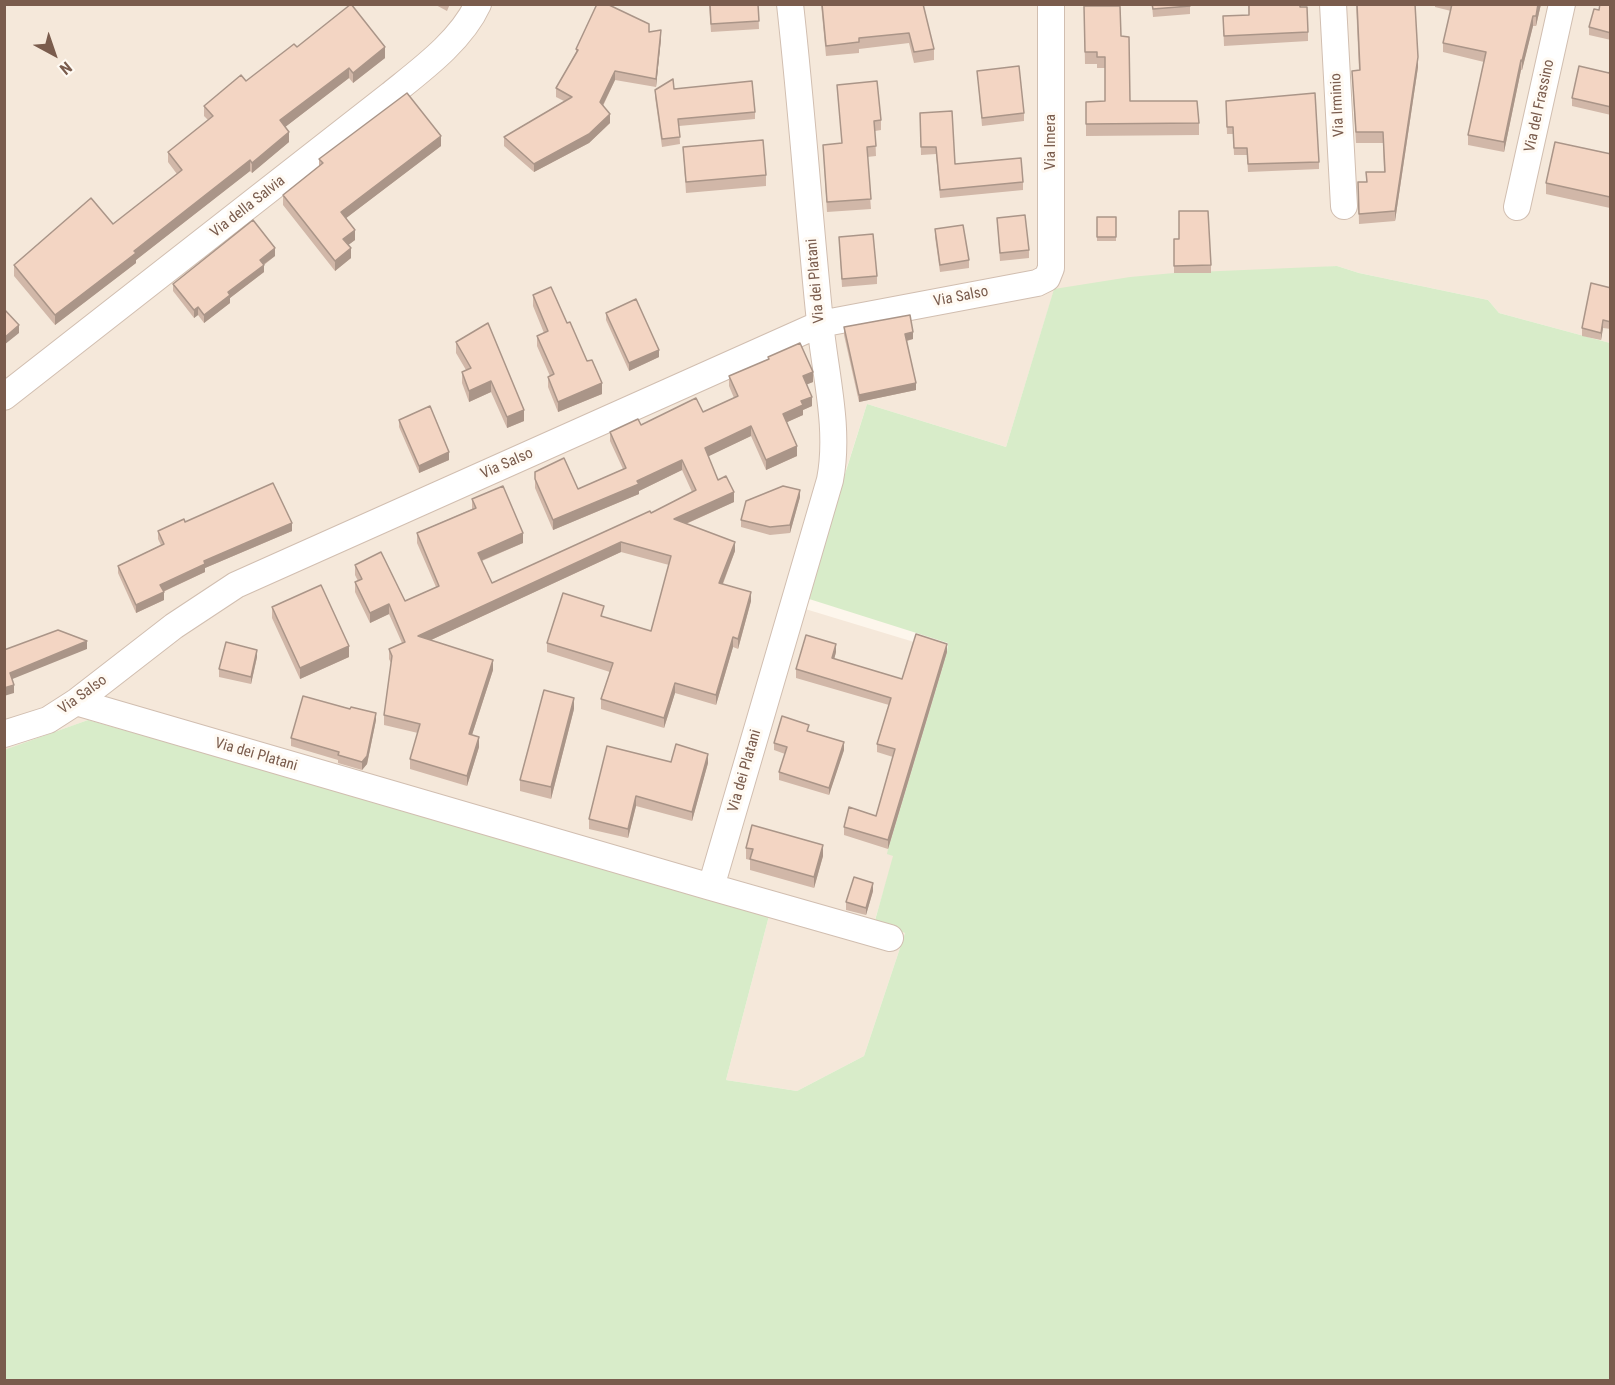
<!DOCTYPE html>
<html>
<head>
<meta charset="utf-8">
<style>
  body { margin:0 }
  #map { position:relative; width:1615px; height:1385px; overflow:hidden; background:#fdf6ec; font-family:"Roboto Condensed",sans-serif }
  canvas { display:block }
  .frame { position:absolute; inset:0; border:6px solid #7a5c4d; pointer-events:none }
  .north { position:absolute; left:24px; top:24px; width:60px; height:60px; -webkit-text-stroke:4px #fffaf3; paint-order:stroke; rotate:140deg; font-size:16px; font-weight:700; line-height:24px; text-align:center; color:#7a5c4d }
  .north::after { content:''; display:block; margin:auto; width:21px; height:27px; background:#7a5c4d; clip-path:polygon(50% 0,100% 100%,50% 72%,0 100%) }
</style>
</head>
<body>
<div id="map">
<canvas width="1615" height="1385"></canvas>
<div class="frame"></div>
<div class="north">N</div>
</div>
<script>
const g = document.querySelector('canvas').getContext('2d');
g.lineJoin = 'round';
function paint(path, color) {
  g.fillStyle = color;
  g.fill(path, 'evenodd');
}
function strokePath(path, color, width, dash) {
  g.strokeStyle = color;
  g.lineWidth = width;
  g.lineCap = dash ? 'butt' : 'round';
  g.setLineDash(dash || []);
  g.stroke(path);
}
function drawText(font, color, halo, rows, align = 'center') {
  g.font = font + ' "Roboto Condensed",sans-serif';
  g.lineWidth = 6;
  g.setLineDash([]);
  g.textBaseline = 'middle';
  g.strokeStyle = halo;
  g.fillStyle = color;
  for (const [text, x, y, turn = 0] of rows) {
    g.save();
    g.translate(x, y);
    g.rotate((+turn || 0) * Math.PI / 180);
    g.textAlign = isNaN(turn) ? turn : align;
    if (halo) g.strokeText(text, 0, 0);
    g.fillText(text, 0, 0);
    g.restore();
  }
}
const residential = new Path2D(`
  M 4,5 L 1610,5 L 1610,343 L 1499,313 L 1488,300 L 1359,273 L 1337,266 L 1054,290 L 1006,447 L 867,404 L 802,608 L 947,652 L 892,830 L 894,856 L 874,923 L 905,933 L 864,1056 L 797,1091 L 726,1080 L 770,912 L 88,720 L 5,750 Z`);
const green = new Path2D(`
  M 1337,266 L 1359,273 L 1488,300 L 1499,313 L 1610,343 L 1610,1380 L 5,1380 L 4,750 L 88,720 L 770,912 L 726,1080 L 797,1091 L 864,1056 L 905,933 L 874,924 L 893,856 L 887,854 L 888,849 L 947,652 L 948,643 L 806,598 L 867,404 L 1006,447 L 1054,289 L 1130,277 L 1174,273 Z`);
const street = new Path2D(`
  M 1333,4 L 1344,206
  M 1517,207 L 1562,4
  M 4,397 L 390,95 C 421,70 461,41 478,4
  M 76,702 L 711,887 L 830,480 C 840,428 825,374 820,322 C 809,216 802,110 790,4
  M 4,734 L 48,720 L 76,702 L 174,626 L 236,585 L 820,324 L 1037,283 L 1047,278 L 1051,268 L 1051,4
  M 711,887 L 890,938`);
const wall = new Path2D(`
  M 434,4 L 450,4 L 447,11 Z
  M 709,4 L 758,4 L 759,29 L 711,32 Z
  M 821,4 L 923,4 L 934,49 L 934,60 L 914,63 L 909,43 L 859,49 L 859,53 L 826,56 Z
  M 1152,4 L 1190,4 L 1190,14 L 1153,17 Z
  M 1248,4 L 1300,4 L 1308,32 L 1308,41 L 1224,46 L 1223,16 L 1249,15 Z
  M 1356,4 L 1415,4 L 1418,67 L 1395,221 L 1359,224 L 1358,182 L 1366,182 L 1366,172 L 1384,172 L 1383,143 L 1356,143 L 1352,71 L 1359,70 Z
  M 1435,4 L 1541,4 L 1536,26 L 1533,26 L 1522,70 L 1521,70 L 1504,152 L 1468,145 L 1468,135 L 1484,62 L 1443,52 L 1443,43 L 1451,11 L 1435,7 Z
  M 1611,4 L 1611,40 L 1589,35 L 1589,27 L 1599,10 Z
  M 1084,6 L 1121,36 L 1130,101 L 1199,123 L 1199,135 L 1086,136 L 1086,102 L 1105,101 L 1105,68 L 1097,68 L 1097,64 L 1085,64 Z
  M 649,32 L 661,39 L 656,87 L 615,80 L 603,106 L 610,123 L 589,143 L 534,172 L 504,146 L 504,137 L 564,101 L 556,97 L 556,88 L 576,52 L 576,49 Z
  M 297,47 L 385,58 L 353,83 L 349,78 L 285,127 L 289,142 L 252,173 L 250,171 L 136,260 L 136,263 L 55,325 L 14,276 L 14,265 L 113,224 L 177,174 L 168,162 L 168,152 L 208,120 L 204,116 L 204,106 L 246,81 Z
  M 1611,69 L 1611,115 L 1572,106 L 1572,98 L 1609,73 Z
  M 977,71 L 1024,113 L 1024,121 L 982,126 Z
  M 837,85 L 881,120 L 881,130 L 875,131 L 876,156 L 867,157 L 871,209 L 827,212 L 823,145 L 842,143 Z
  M 674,89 L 755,112 L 755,119 L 679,126 L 680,144 L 662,147 L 655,97 L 655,90 Z
  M 1226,101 L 1319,162 L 1319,169 L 1248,172 L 1247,155 L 1234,155 L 1233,134 L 1227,134 Z
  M 920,113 L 955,164 L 1023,182 L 1023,190 L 940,198 L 936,154 L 921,155 Z
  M 441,146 L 346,218 L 355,240 L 348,245 L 351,258 L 335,271 L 283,205 L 283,195 L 319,166 L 319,159 Z
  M 683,147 L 766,175 L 766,186 L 686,193 Z
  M 1611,154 L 1611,205 L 1610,208 L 1546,194 L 1546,183 Z
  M 1097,217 L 1116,217 L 1116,241 L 1097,241 Z
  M 997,218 L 1029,250 L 1029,258 L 1000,261 Z
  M 935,229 L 969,260 L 969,268 L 940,272 L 935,237 Z
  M 839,237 L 877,276 L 877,284 L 842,287 Z
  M 1174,239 L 1211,265 L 1211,273 L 1174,273 Z
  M 275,256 L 264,265 L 264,272 L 230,298 L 230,303 L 204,323 L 198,315 L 194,318 L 173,291 L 173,284 Z
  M 1611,288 L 1611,329 L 1603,328 L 1601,340 L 1582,336 L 1582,328 Z
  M 533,295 L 567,323 L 587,361 L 602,394 L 558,412 L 548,387 L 548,377 L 550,376 L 537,346 L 537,336 L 544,333 L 533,306 Z
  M 606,313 L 659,357 L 629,371 L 606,320 Z
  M 488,323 L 524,421 L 507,428 L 491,392 L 469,402 L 462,383 L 462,372 L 466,370 L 456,353 L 456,342 Z
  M 844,327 L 913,339 L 907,341 L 916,390 L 859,402 L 844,335 Z
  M 768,357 L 813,382 L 807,384 L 812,406 L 803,410 L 803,415 L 787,422 L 797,456 L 766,470 L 751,436 L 708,456 L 718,480 L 734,502 L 686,524 L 735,551 L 723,584 L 751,601 L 738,649 L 733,647 L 716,705 L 675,693 L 664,728 L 601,709 L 601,699 L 610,672 L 547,652 L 547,643 L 603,617 L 651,631 L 669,565 L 621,552 L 431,640 L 493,670 L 472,735 L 479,747 L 467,786 L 410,769 L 410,759 L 418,733 L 384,725 L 384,715 L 391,663 L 389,659 L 389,649 L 402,643 L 389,614 L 370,623 L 355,592 L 355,582 L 358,581 L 355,575 L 355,565 L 405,601 L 436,587 L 417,543 L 417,533 L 472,509 L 472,499 L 523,543 L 482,561 L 492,583 L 651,513 L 692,492 L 682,470 L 639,491 L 639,494 L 553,530 L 535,488 L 535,472 L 578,489 L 623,469 L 610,441 L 610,432 L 703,412 L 734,398 L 729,386 L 729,376 L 768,360 Z
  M 399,420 L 449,460 L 419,473 L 399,427 Z
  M 800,497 L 790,533 L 770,535 L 741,527 L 741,520 Z
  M 185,522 L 292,531 L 205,568 L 205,572 L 163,592 L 164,600 L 136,613 L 118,573 L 118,566 L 161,545 L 158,539 L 158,531 Z
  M 272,607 L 349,657 L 300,679 L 272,618 Z
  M 836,652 L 834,659 L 902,679 L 947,652 L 888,849 L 844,835 L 844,827 L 876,816 L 893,757 L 877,752 L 877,744 L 889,705 L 796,678 L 796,669 Z
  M 257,657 L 251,684 L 219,677 L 219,669 Z
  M 350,709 L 376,720 L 367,764 L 362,770 L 338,763 L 338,760 L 291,746 L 291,738 Z
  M 574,709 L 551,799 L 520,791 L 520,780 Z
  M 809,731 L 844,750 L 829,795 L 779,780 L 779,772 L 785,754 L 774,750 L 774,743 Z
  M 671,762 L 708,763 L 692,821 L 636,806 L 628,838 L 589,829 L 589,819 Z
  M 746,848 L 823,856 L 814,888 L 750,870 L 750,860 L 746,859 Z
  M 873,891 L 866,915 L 846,910 L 846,902 Z`);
const shadedWall = new Path2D(`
  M 1538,4 L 1541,4 L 1536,26 L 1536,16 Z
  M 1533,16 L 1533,26 L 1522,70 L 1522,61 Z
  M 661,30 L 661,39 L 656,87 L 656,79 Z
  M 385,47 L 385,58 L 353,83 L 353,73 Z
  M 1418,57 L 1418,67 L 1395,221 L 1395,211 Z
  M 1521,60 L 1521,70 L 1504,152 L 1504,142 Z
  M 349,68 L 349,78 L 280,131 L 280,120 Z
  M 615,71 L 615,80 L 600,111 L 600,102 Z
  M 610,114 L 610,123 L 589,143 L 534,172 L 534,164 Z
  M 289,132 L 289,142 L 252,173 L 252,163 Z
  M 441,136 L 441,146 L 341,222 L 341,212 Z
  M 250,160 L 250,171 L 136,260 L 136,263 L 55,325 L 55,315 L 134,251 Z
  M 355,230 L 355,240 L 343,249 L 343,239 Z
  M 275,248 L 275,256 L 260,267 L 260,260 Z
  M 351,248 L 351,258 L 335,271 L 335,261 Z
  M 264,265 L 264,272 L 230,298 L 230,303 L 204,323 L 204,315 L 228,292 Z
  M 198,307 L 198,315 L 194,318 L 194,310 Z
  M 1603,320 L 1603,328 L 1601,340 L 1601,333 Z
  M 19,325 L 19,333 L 4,345 L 4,338 Z
  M 913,332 L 913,339 L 905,341 L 905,334 Z
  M 659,350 L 659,357 L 629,371 L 629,363 Z
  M 813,372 L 813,382 L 803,386 L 803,376 Z
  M 491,381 L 491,392 L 469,402 L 469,391 Z
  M 602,383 L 602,394 L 558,412 L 558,402 Z
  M 916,383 L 916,390 L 859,402 L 859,395 Z
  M 812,397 L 812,406 L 803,410 L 803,415 L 783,424 L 783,414 L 801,401 Z
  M 524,410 L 524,421 L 507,428 L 507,417 Z
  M 751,426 L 751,436 L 705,458 L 705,448 Z
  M 797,446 L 797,456 L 766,470 L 766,460 Z
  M 449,452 L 449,460 L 419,473 L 419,466 Z
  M 682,460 L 682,470 L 639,491 L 639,494 L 553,530 L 553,520 Z
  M 800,490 L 800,497 L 790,533 L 790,525 Z
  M 734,492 L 734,502 L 674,529 L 674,519 Z
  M 292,523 L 292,531 L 205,568 L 205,572 L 160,593 L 160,585 L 204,561 Z
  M 523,533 L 523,543 L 478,562 L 478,553 Z
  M 621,542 L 621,552 L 418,646 L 418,636 Z
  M 735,542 L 735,551 L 719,593 L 719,583 Z
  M 164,592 L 164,600 L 136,613 L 136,605 Z
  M 751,592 L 751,601 L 738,649 L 738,639 Z
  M 389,604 L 389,614 L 370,623 L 370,613 Z
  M 733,637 L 733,647 L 716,705 L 716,695 Z
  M 87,641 L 87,649 L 10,680 L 10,673 Z
  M 836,644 L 836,652 L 832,667 L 832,658 Z
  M 947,644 L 947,652 L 888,849 L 888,840 Z
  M 349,646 L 349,657 L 300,679 L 300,668 Z
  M 257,650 L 257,657 L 251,684 L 251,677 Z
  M 493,660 L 493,670 L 469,744 L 469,734 Z
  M 675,683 L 675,693 L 664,728 L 664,718 Z
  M 14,685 L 14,693 L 4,696 L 4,688 Z
  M 574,698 L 574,709 L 551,799 L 551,787 Z
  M 376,713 L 376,720 L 367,764 L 362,770 L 362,762 Z
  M 479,737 L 479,747 L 467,786 L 467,776 Z
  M 844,742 L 844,750 L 829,795 L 829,788 Z
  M 708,754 L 708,763 L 692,821 L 692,812 Z
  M 636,796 L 636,806 L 628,838 L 628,829 Z
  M 823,845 L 823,856 L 814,888 L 814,877 Z
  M 873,883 L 873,891 L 866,915 L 866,908 Z`);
const building = new Path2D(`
  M 351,4 L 385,47 L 353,73 L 349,68 L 280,120 L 289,132 L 252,163 L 250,160 L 134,251 L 136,253 L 55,315 L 14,265 L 91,198 L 113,224 L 182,170 L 168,152 L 213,116 L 204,106 L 241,75 L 246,81 L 294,44 L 297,47 Z
  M 597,4 L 607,4 L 649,24 L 649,32 L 661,30 L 656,79 L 615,71 L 600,102 L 610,114 L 589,134 L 534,164 L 504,137 L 572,97 L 556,88 L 578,50 L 576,49 Z
  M 710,4 L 758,4 L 759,21 L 711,24 Z
  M 822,4 L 923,4 L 934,49 L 914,52 L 909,33 L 859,38 L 859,42 L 826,46 Z
  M 1152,4 L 1190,4 L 1190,6 L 1153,9 Z
  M 1249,4 L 1300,4 L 1300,7 L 1307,7 L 1308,32 L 1224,36 L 1223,16 L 1249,15 Z
  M 1357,4 L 1415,4 L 1418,57 L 1395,211 L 1359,214 L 1358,182 L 1367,182 L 1366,172 L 1385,172 L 1383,132 L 1356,132 L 1352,71 L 1360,70 Z
  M 1452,4 L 1538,4 L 1536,16 L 1533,16 L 1522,61 L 1521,60 L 1504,142 L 1468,135 L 1486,52 L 1443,43 Z
  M 1600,4 L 1611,4 L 1611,33 L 1589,27 L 1594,9 L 1599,10 Z
  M 1084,6 L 1120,6 L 1121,36 L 1129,37 L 1130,101 L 1197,101 L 1199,123 L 1086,124 L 1086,102 L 1105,101 L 1105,57 L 1097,57 L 1097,52 L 1085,52 Z
  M 1019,66 L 1024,113 L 982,118 L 977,71 Z
  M 1579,66 L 1609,73 L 1611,69 L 1611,107 L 1572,98 Z
  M 673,79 L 674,89 L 752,81 L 755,112 L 678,119 L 680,137 L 662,139 L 655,90 Z
  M 877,81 L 881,120 L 874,121 L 876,146 L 867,147 L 871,199 L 827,202 L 823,145 L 842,143 L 837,85 Z
  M 407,93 L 441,136 L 341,212 L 355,230 L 343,239 L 351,248 L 335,261 L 283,195 L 323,163 L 319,159 Z
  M 1315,93 L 1319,162 L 1248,164 L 1247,148 L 1234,148 L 1233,127 L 1227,127 L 1226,101 Z
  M 952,111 L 955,164 L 1021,158 L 1023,182 L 940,190 L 936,147 L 921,147 L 920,113 Z
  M 763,140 L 766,175 L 686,182 L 683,147 Z
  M 1555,142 L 1611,154 L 1610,197 L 1546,183 Z
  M 1179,211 L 1208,211 L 1211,265 L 1174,266 L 1174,239 L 1179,239 Z
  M 1025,215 L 1029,250 L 1000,253 L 997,218 Z
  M 1097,217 L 1116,217 L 1116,237 L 1097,237 Z
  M 253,220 L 275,248 L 260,260 L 264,265 L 228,292 L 230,295 L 204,315 L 198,307 L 194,310 L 173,284 Z
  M 963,225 L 969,260 L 940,265 L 935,229 Z
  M 873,234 L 877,276 L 842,279 L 839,237 Z
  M 1591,283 L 1611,288 L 1611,322 L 1603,320 L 1601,333 L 1582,328 Z
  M 551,287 L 567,323 L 570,322 L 587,361 L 592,360 L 602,383 L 558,402 L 548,377 L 554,374 L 537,336 L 548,331 L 533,295 Z
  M 636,299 L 659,350 L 629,363 L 606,313 Z
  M 4,309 L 19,325 L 4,338 Z
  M 910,315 L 913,332 L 905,334 L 916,383 L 859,395 L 844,327 Z
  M 488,323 L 524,410 L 507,417 L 491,381 L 469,391 L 462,372 L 471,368 L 456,342 Z
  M 800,343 L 813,372 L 803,376 L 812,397 L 801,401 L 803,405 L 783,414 L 797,446 L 766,460 L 751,426 L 705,448 L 718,480 L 726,476 L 734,492 L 674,519 L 735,542 L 719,583 L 751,592 L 738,639 L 733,637 L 716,695 L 675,683 L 664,718 L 601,699 L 613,663 L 547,643 L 563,593 L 604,606 L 601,616 L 651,631 L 671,556 L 621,542 L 418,636 L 493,660 L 469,734 L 479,737 L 467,776 L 410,759 L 420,724 L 384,715 L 392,656 L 389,649 L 405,642 L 389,604 L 370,613 L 355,582 L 362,579 L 355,565 L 381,552 L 405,601 L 439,586 L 417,533 L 476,508 L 472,499 L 503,486 L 523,533 L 478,553 L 492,583 L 650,511 L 651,513 L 696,490 L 682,460 L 637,481 L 639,484 L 553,520 L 535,479 L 535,472 L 564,458 L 578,489 L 626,468 L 610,432 L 638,419 L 641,425 L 696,398 L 703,412 L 738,396 L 729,376 L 769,359 L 768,357 Z
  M 430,406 L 449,452 L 419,466 L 399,420 Z
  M 273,483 L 292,523 L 204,561 L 205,564 L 160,585 L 164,592 L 136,605 L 118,566 L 164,544 L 158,531 L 184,519 L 185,522 Z
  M 783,486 L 800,490 L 790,525 L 770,527 L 741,520 L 746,501 Z
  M 321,585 L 349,646 L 300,668 L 272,607 Z
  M 58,630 L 87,641 L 10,673 L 14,685 L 4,688 L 4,650 Z
  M 916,634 L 947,644 L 888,840 L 844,827 L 849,807 L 876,816 L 895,749 L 877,744 L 891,698 L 796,669 L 806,635 L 836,644 L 832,658 L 902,679 Z
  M 226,642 L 257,650 L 251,677 L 219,669 Z
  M 544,690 L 574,698 L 551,787 L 520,780 Z
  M 303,696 L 350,709 L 351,707 L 376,713 L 367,756 L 362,762 L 338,755 L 339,752 L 291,738 Z
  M 782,716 L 809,725 L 807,731 L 844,742 L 829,788 L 779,772 L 787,747 L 774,743 Z
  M 676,744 L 708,754 L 692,812 L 636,796 L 628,829 L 589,819 L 607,746 L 671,762 Z
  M 752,825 L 823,845 L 814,877 L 750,859 L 753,849 L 746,848 Z
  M 854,877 L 873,883 L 866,908 L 846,902 Z`);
const streetNames = [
  ["Via Irminio",1338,105,-93],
  ["Via del Frassino",1540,106,-78],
  ["Via Imera",1051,142,-90],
  ["Via della Salvia",248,207,-38],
  ["Via dei Platani",816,281,-95],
  ["Via Salso",961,297,-11],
  ["Via Salso",507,464,-24],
  ["Via Salso",83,695,-36],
  ["Via dei Platani",256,755,16],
  ["Via dei Platani",745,771,-74]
];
paint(residential, '#f5e8da');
paint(green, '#d8ecc9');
strokePath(street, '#d1beb0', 28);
strokePath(street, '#fff', 26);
paint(wall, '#d1b7a8');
paint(shadedWall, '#aa9588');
paint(building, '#f3d5c3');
strokePath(building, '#aa9588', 1.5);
drawText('15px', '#7a5c4d', '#fffaf3', streetNames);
</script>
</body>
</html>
